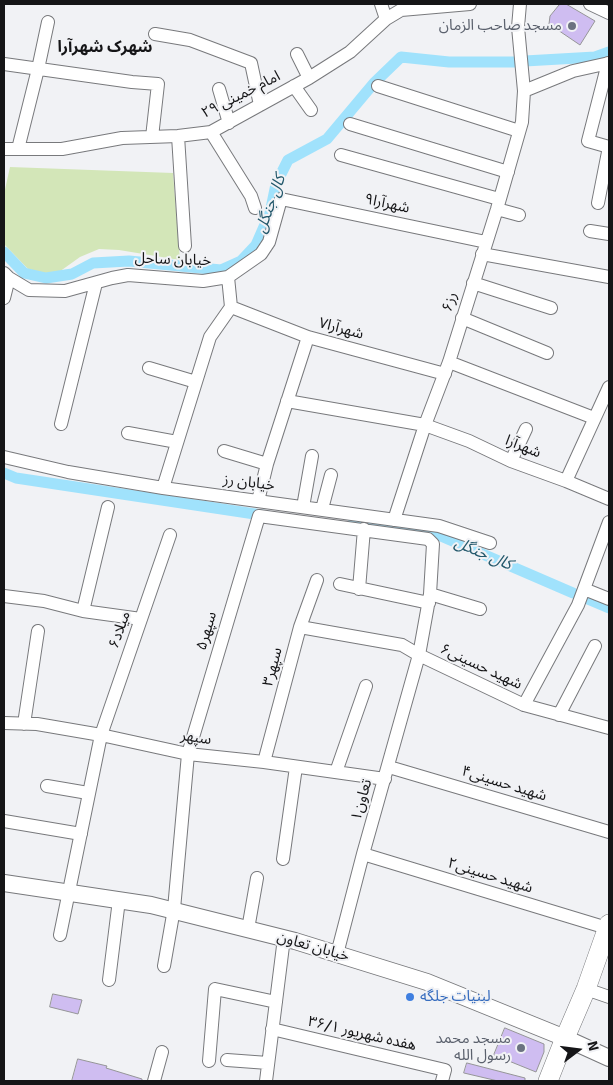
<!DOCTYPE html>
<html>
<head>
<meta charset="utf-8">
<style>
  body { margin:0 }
  #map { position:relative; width:613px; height:1085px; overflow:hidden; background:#f1f2f5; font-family:Signika,sans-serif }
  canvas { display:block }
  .frame { position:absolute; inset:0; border:5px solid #151517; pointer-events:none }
  .north { position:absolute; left:553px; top:1025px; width:50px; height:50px; -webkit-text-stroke:4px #f1f2f5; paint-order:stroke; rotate:75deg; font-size:14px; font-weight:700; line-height:20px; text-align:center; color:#151517 }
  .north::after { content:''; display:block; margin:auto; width:18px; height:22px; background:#151517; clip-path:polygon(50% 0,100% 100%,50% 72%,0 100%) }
</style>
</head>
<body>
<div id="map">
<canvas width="613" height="1085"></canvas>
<div class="frame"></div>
<div class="north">N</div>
</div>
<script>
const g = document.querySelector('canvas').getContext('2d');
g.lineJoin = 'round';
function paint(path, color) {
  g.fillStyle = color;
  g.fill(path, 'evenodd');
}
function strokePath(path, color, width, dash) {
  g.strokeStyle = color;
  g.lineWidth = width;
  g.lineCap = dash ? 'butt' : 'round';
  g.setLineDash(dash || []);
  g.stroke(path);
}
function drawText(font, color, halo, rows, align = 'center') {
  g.font = font + ' Signika,"Noto Sans Arabic",sans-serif';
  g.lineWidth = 4;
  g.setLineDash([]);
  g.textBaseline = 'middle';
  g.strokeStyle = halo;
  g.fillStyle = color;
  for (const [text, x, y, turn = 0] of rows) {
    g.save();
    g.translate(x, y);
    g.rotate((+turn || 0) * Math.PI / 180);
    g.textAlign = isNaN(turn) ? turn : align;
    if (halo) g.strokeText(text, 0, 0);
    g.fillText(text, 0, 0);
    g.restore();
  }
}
const green = new Path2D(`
  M 10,167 L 173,173 L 180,260 L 119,250 L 99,249 L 80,257 L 59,272 L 45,273 L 28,269 L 4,244 L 4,194 Z`);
const canal = new Path2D(`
  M 525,61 L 595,57 L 609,52
  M 4,252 L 24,273 L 46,278 L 72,274 L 93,263 L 129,261 L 221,270 L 241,261 L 256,245 L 270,213 L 276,184 L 288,160 L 327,139 L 374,83 L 401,57 L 449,62 L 516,62
  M 4,473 L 16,478 L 268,516
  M 353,523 L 427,530 L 573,593
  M 583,597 L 609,608`);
const building = new Path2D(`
  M 566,4 L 595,21 L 580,45 L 549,24 L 550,16 L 559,5 Z
  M 53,994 L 82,1000 L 78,1014 L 50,1007 Z
  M 505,1028 L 544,1044 L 544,1052 L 536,1072 L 494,1055 Z
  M 78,1059 L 107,1066 L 106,1068 L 142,1079 L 142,1081 L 72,1081 Z
  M 467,1063 L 525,1078 L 525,1081 L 498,1081 L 464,1073 Z`);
const minor = new Path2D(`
  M 381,4 L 386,19
  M 590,4 L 609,13
  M 155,34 L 190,40 L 251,63 L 260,105
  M 297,54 L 309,78
  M 4,64 L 132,82 L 158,84 L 152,137
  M 294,86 L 311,110
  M 378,86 L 519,131
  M 219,89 L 229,123
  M 524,91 L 573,71 L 609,63
  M 350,124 L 508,172
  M 211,132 L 251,196 L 255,208
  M 178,136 L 185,246
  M 4,149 L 62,149 L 122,138 L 178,136 L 211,132 L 309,78 L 350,52 L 386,19 L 401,10 L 470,4
  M 18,149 L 38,69 L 48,22
  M 341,155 L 499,199
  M 598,203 L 609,147 L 588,141 L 608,63
  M 497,209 L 519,215
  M 590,231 L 609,234
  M 482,254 L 609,277
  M 4,273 L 9,278 L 29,290 L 65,291 L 112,278 L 128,275 L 203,281 L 228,277 L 231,307
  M 228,277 L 261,254 L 269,242 L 281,199 L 486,242
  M 473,283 L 551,308
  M 4,298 L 9,278
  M 231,307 L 308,337 L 445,374
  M 462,318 L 547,353
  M 449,362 L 594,418
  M 149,368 L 196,382
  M 287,401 L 425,425 L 469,441 L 511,461 L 566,481 L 609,499
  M 61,424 L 96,283
  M 128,433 L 177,442
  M 224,451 L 267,464
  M 4,457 L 68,472 L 163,488 L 439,526 L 490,543
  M 511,461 L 526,429
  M 566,481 L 609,387
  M 163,488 L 210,337 L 231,307
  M 258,501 L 267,464 L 308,337
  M 303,507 L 312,456
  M 322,509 L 331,475
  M 394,520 L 425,425 L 449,362 L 497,209 L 522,122 L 524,91 L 518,27 L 520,4
  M 340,584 L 429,603
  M 359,589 L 364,529
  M 584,589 L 609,599
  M 430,594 L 480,609
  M 4,596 L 44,601 L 83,611 L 141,619
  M 83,611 L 108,507
  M 300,627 L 402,645 L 419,655 L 524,705 L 609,728
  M 524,705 L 578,605 L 609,522
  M 559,715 L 595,646
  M 4,723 L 37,724 L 101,735 L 188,754 L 264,762 L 385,779
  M 24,724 L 38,631
  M 264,762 L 300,627 L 317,580
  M 389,767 L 609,832
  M 336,772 L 366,686
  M 47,786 L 88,793
  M 4,821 L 81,834
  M 363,854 L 607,928
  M 283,859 L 296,767
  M 248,929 L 257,878
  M 60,935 L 101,735 L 170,535
  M 164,966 L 174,909 L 188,754 L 259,516 L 428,539 L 433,544 L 430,594 L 419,655 L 363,854 L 337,954
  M 109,980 L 119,900
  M 586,989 L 609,997
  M 272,1029 L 445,1070 L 442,1081
  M 227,1060 L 268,1063
  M 209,1061 L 215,989 L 276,1002
  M 154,1081 L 162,1052
  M 266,1081 L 284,938`);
const tertiary = new Path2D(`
  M 4,883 L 151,905 L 295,941 L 427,982 L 565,1038 L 609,1058`);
const secondary = new Path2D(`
  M 548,1081 L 565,1038 L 586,989 L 609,924`);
const markers = [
  [572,26,5,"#6b7280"],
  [410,997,5,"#3f7fe0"],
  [521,1048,5,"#6b7280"]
];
const worshipNames = [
  ["مسجد صاحب الزمان",562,26],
  ["مسجد محمد",511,1039],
  ["رسول الله",511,1056]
];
const streetNames = [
  ["امام خمینی ۲۹",241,95,-27],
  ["شهرآرا۹",387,204,12],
  ["خیابان ساحل",173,260,2],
  ["رز۶",450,302,-73],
  ["شهرآرا۷",341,329,15],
  ["شهرآرا",523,447,22],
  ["خیابان رز",249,483,7],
  ["میلاد۶",120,630,-71],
  ["سپهر۵",207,631,-74],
  ["سپهر۳",273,667,-75],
  ["شهید حسینی۶",481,667,25],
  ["سپهر",196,738,8],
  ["شهید حسینی۴",504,784,17],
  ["تعاون۱",362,800,-74],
  ["شهید حسینی۲",490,876,17],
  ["خیابان تعاون",313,947,16],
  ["هفده شهریور ۳۶/۱",362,1034,13]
];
const shopNames = [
  ["لبنیات جلگه",420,997]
];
const neighbourhoodNames = [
  ["شهرک شهرآرا",105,48]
];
const waterNames = [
  ["کال جنگل",271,204,-70],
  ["کال جنگل",483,554,23]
];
paint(green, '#d3e6b8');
strokePath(canal, '#a0e2fc', 11);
paint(building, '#cfbdf1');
strokePath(building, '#959597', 1);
strokePath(minor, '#78797c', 14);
strokePath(tertiary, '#78797c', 18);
strokePath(secondary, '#78797c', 20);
strokePath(minor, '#fff', 12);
strokePath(tertiary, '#fff', 16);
strokePath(secondary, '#fff', 19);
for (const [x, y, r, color] of markers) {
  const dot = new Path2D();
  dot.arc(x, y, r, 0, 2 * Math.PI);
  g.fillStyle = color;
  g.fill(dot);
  strokePath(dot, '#f1f2f5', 2);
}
drawText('15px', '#5b616d', '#f1f2f5', worshipNames, 'right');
drawText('15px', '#151517', '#f1f2f5', streetNames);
drawText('15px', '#366cbe', '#f1f2f5', shopNames, 'left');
drawText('bold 16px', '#151517', '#f1f2f5', neighbourhoodNames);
drawText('italic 16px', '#24596c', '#f1f2f5', waterNames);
</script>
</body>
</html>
